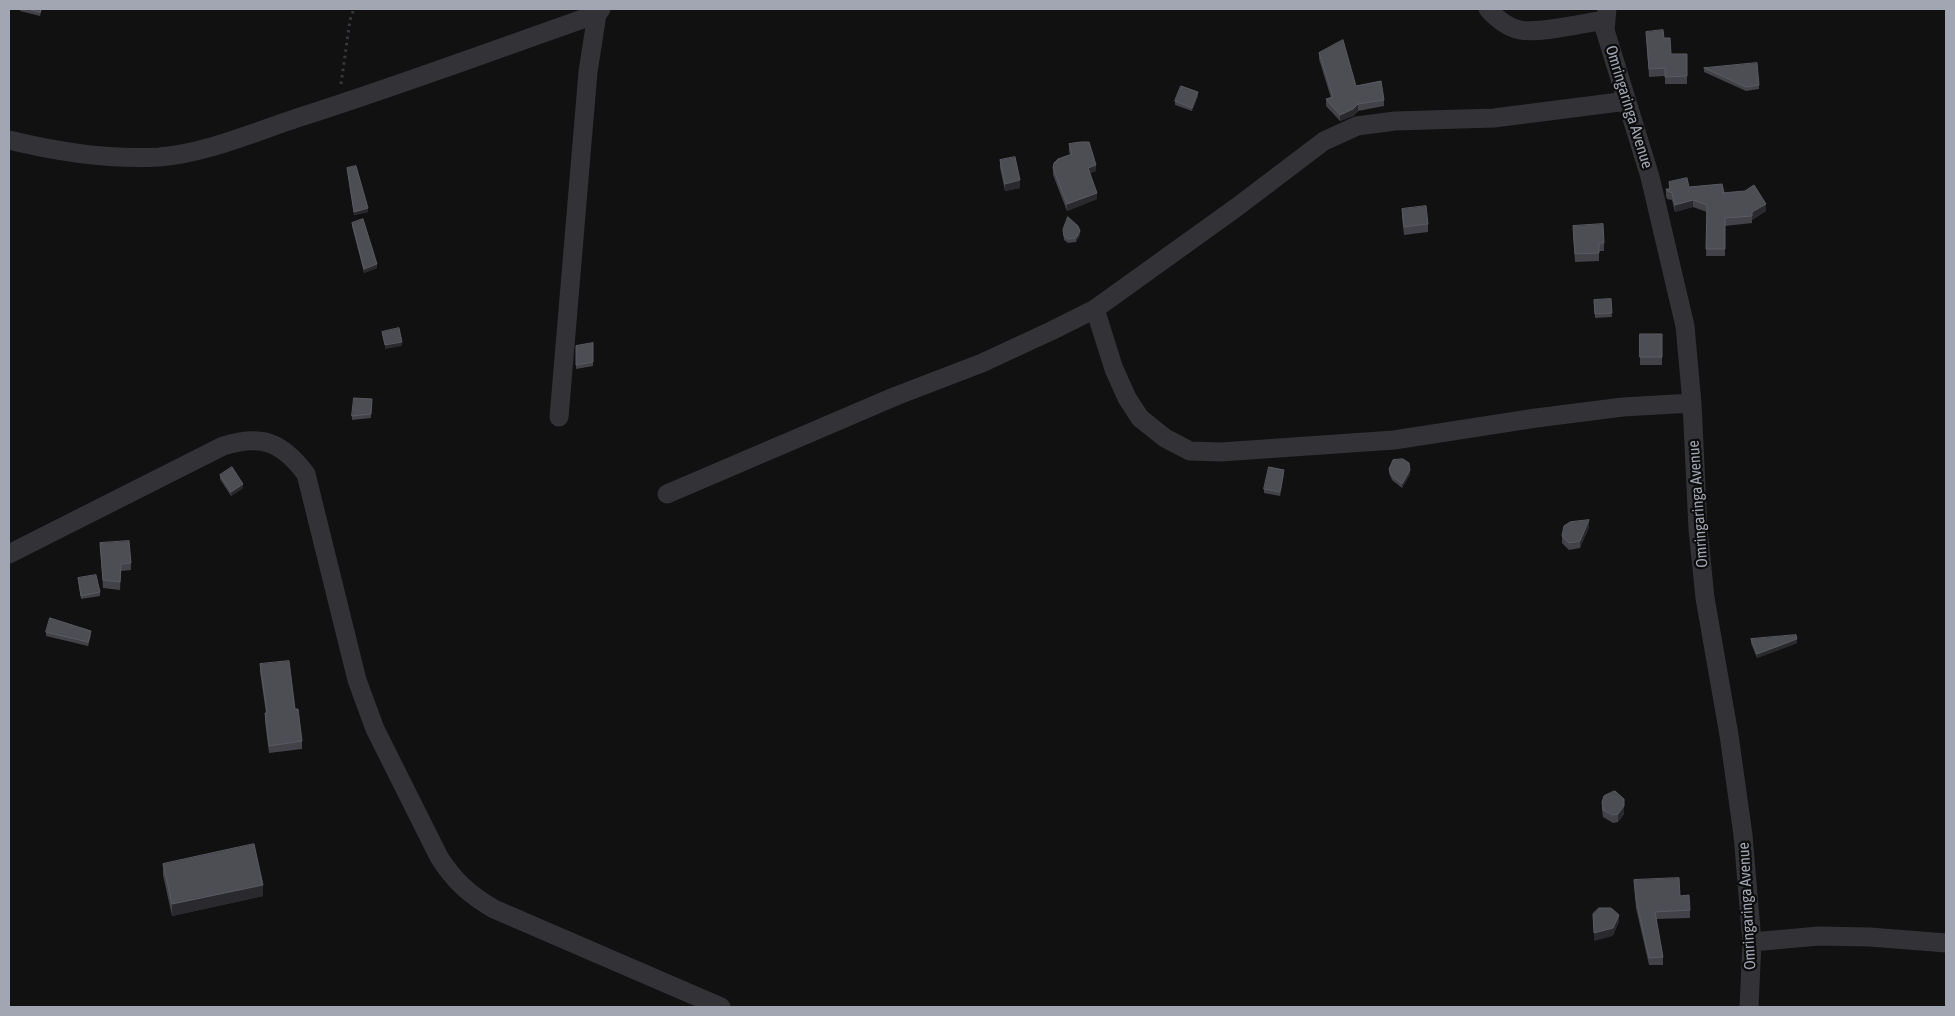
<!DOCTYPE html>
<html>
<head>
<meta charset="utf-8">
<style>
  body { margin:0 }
  #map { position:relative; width:1955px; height:1016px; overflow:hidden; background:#111112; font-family:"Asap Condensed",sans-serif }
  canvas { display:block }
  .frame { position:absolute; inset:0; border:10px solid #a2a6b3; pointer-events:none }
</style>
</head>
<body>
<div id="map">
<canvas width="1955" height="1016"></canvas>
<div class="frame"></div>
</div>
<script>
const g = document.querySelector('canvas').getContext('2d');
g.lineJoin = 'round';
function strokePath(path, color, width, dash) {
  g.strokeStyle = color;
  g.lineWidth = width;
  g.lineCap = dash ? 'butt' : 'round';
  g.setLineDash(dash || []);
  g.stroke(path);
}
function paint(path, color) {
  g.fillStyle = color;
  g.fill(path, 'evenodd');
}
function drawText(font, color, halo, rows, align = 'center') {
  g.font = font + ' "Asap Condensed",sans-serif';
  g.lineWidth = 4.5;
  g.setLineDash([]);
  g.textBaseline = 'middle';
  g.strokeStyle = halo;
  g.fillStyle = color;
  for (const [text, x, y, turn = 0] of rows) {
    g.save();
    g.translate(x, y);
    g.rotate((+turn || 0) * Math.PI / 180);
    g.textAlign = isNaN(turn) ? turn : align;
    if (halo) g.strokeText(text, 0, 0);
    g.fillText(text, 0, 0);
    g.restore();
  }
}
const path = new Path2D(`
  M 341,84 L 350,20 L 354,9`);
const minor = new Path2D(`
  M 1488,9 C 1496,18 1506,27 1520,30 C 1538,34 1585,23 1605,20
  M 1607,9 L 1605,30 L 1650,177 L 1685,326 L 1692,403 L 1698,529 L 1705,598 L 1729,735 L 1743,835 L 1752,942 L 1749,1007
  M 9,140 C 58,152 108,160 159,157 C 206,153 252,133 297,118 C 398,86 497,49 597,14
  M 1095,309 L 1114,369 L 1127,398 L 1140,418 L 1165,438 L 1190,451 L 1221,452 L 1394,440 L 1536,418 L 1623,407 L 1692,403
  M 559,417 L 588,72 L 597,14 L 601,9
  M 667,494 L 896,396 L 982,363 L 1051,331 L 1095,309 L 1237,207 L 1324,141 L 1357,126 L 1395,121 L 1494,118 L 1627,101
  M 9,554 L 223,446 C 262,434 282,442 306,474 L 357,680 L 375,729 L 439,857 C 454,881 470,895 494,909 L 721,1007
  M 1752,942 L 1819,936 L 1870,937 L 1946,943`);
const wall = new Path2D(`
  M 20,9 L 42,9 L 40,16 L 20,11 Z
  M 1646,32 L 1664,38 L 1671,54 L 1687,54 L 1687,84 L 1665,84 L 1665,76 L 1649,77 Z
  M 1319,53 L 1356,86 L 1384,100 L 1384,106 L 1358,111 L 1353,116 L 1340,121 L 1326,106 L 1326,99 L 1331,98 L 1319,59 Z
  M 1704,68 L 1759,85 L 1759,89 L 1746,91 L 1704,72 Z
  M 1198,96 L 1192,111 L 1175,105 L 1175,101 Z
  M 1069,144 L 1096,171 L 1090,173 L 1097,199 L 1067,211 L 1053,175 L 1053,168 L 1070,155 L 1069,151 Z
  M 1000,160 L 1020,188 L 1005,191 L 1000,168 Z
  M 347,168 L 368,212 L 354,215 Z
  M 1669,182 L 1689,187 L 1724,193 L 1766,211 L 1752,220 L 1752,223 L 1725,226 L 1725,256 L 1706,256 L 1707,212 L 1693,207 L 1675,212 L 1672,200 L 1667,199 L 1666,196 L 1666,189 L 1669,189 Z
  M 1402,209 L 1428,224 L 1428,232 L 1404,235 L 1402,217 Z
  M 352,223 L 377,268 L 364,273 L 352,226 Z
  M 1063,230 L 1080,235 L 1076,242 L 1068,243 L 1064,240 Z
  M 1573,234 L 1604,243 L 1604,251 L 1599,251 L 1599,261 L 1575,262 Z
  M 1611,299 L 1612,317 L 1595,318 L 1594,300 Z
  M 1640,334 L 1662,334 L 1662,365 L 1640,365 Z
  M 593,343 L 593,366 L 576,369 L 576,346 Z
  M 372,399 L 371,418 L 352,420 L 352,416 Z
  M 1389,469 L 1410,474 L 1402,488 L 1392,480 L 1389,473 Z
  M 1284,474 L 1280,496 L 1264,493 L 1264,489 Z
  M 220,475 L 243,488 L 231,496 L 220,479 Z
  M 1589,527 L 1580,548 L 1569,550 L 1562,543 L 1562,536 Z
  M 100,543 L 131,563 L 131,570 L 121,571 L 120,590 L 103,588 Z
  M 78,578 L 100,592 L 100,596 L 81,599 Z
  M 46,632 L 91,635 L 88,646 L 46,636 Z
  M 1751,639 L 1797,643 L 1757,658 L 1751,643 Z
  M 260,664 L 295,709 L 302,741 L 302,749 L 269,753 L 265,721 L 265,713 L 266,713 L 260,672 Z
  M 1602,802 L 1624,814 L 1618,822 L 1613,823 L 1603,817 L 1602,810 Z
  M 163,864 L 263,896 L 172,916 L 163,875 Z
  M 1634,880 L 1680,896 L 1690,910 L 1690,918 L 1656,919 L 1663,957 L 1663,965 L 1649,965 L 1636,908 Z`);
const shadedWall = new Path2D(`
  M 1198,92 L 1198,96 L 1192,111 L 1192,108 Z
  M 1358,104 L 1358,111 L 1353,116 L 1340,121 L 1340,115 Z
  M 1096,165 L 1096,171 L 1088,174 L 1088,168 Z
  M 1020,180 L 1020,188 L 1005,191 L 1005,184 Z
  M 1097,193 L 1097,199 L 1067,211 L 1067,204 Z
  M 1693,200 L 1693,207 L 1675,212 L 1675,205 Z
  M 1766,204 L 1766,211 L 1752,220 L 1752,212 Z
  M 368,208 L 368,212 L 354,215 L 354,212 Z
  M 1080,231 L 1080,235 L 1076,242 L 1076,238 Z
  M 377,264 L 377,268 L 364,273 L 364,269 Z
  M 402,342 L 402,346 L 385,349 L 385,345 Z
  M 1284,470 L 1284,474 L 1280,496 L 1280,492 Z
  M 1410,470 L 1410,474 L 1402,488 L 1402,484 Z
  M 243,484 L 243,488 L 231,496 L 231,492 Z
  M 1589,520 L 1589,527 L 1580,548 L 1580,541 Z
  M 1797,639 L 1797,643 L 1757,658 L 1757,654 Z
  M 1624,806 L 1624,814 L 1618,822 L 1618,814 Z
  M 263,885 L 263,896 L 172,916 L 172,904 Z
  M 1619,915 L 1619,922 L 1613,936 L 1594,941 L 1594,933 Z`);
const building = new Path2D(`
  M 28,9 L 41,9 L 40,12 Z
  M 1663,30 L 1664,38 L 1670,38 L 1671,54 L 1687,54 L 1687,76 L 1665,77 L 1665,68 L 1649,69 L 1646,32 Z
  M 1343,40 L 1356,86 L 1381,81 L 1384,100 L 1358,104 L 1353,109 L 1340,115 L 1326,99 L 1333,97 L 1319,53 Z
  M 1757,63 L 1759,85 L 1746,87 L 1704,68 Z
  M 1181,86 L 1198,92 L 1192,108 L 1175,101 Z
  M 1081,142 L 1089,142 L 1096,165 L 1088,168 L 1097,193 L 1067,204 L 1053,168 L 1054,163 L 1058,159 L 1072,154 L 1069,144 Z
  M 1015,157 L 1020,180 L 1005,184 L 1000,160 Z
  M 356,166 L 368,208 L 354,212 L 347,168 Z
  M 1687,178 L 1689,187 L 1722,184 L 1724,193 L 1722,193 L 1745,191 L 1754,185 L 1766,204 L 1752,212 L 1752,216 L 1725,218 L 1725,249 L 1706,249 L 1707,205 L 1693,200 L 1675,205 L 1672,193 L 1667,191 L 1666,189 L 1670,189 L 1669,182 Z
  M 1426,206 L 1428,224 L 1404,227 L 1402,209 Z
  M 1068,217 L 1078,226 L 1080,231 L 1076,238 L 1068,239 L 1064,236 L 1063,230 Z
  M 363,219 L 377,264 L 364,269 L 352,223 Z
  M 1603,224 L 1604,243 L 1599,243 L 1599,253 L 1575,254 L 1573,226 Z
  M 1611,299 L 1612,313 L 1595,314 L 1594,300 Z
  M 399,328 L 402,342 L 385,345 L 382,332 Z
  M 1640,334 L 1662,334 L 1662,357 L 1640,357 Z
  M 593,343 L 593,362 L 576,365 L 576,346 Z
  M 354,398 L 372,399 L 371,414 L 352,416 Z
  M 1403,459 L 1409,463 L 1410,470 L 1402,484 L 1392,476 L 1389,469 L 1393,460 Z
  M 232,467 L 243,484 L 231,492 L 220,475 Z
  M 1269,467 L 1284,470 L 1280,492 L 1264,489 Z
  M 1589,520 L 1580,541 L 1569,543 L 1562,536 L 1564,526 L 1570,522 Z
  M 129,541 L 131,563 L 121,564 L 120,582 L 103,580 L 100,543 Z
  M 96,575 L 100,592 L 81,596 L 78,578 Z
  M 50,618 L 91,631 L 88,642 L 46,632 Z
  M 1796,635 L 1797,639 L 1757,654 L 1751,639 Z
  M 289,661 L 295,709 L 298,709 L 302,741 L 269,746 L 265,713 L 267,713 L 260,664 Z
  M 1615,791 L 1624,799 L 1624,806 L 1618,814 L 1613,815 L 1603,810 L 1602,802 L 1604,796 Z
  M 254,844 L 263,885 L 172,904 L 163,864 Z
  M 1679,878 L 1680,896 L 1689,895 L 1690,910 L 1655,912 L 1663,957 L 1649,958 L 1636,900 L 1634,880 Z
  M 1599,908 L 1611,908 L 1619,915 L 1613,928 L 1594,933 L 1593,914 Z`);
const streetNames = [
  ["Omringaringa Avenue",1629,107,73],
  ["Omringaringa Avenue",1698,504,-94],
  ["Omringaringa Avenue",1747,906,-93]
];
strokePath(path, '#38393e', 3, [2.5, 4]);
strokePath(minor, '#323237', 19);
paint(wall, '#424248');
paint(shadedWall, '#2a2a2e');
paint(building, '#4d4d54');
strokePath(building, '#5a5b62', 1);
drawText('16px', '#a2a6b3', '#0c0c0d', streetNames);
</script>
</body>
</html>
